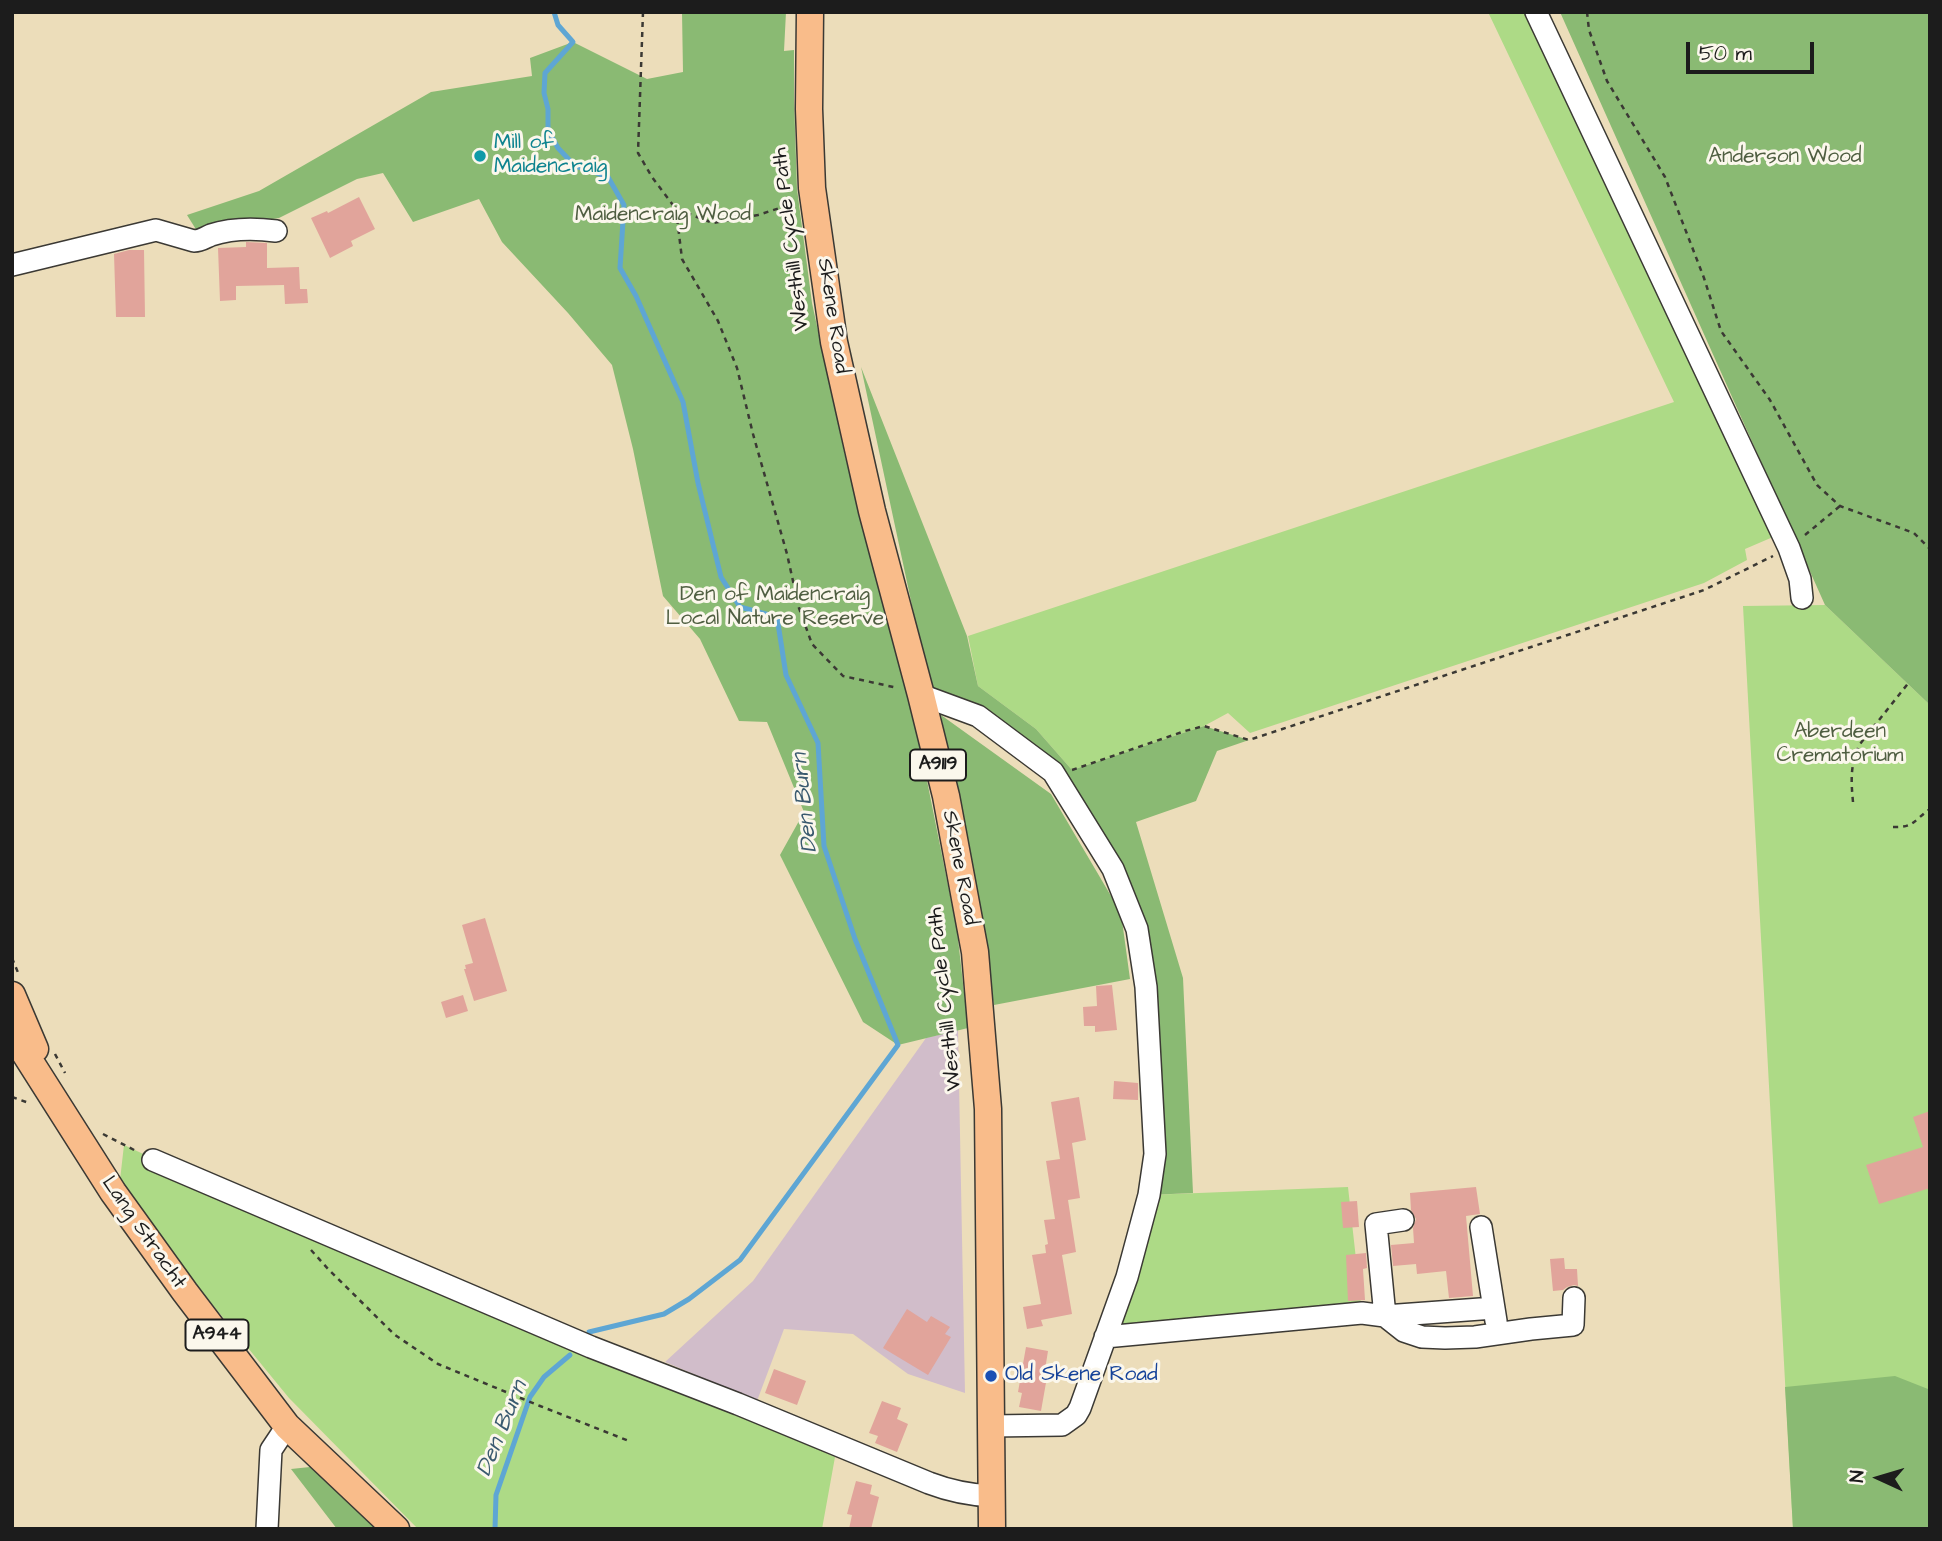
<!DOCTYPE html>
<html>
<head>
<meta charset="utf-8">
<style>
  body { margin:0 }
  #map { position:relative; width:1942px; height:1541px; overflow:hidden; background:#ecddba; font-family:"Architects Daughter",sans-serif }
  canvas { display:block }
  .frame { position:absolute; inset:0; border:14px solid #1c1c1c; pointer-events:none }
  .north { position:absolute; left:1844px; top:1443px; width:70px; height:70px; -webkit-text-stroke:5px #fbf7ec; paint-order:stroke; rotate:274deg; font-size:19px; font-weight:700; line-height:28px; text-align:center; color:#1c1c1c }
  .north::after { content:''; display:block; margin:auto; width:24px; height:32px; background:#1c1c1c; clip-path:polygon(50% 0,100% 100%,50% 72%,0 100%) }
  .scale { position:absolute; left:1686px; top:42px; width:128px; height:32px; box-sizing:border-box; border:4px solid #1c1c1c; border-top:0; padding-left:9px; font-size:21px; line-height:24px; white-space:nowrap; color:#1c1c1c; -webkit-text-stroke:5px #fbf7ec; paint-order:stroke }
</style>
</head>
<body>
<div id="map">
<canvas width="1942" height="1541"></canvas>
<div class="frame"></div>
<div class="north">N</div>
<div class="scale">50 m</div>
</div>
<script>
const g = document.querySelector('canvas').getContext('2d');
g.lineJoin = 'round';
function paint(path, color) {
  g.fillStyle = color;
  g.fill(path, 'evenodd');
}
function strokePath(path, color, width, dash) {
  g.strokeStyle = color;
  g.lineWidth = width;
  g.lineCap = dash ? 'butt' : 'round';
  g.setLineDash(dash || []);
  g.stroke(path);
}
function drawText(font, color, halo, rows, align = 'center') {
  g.font = font + ' "Architects Daughter",sans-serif';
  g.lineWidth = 6;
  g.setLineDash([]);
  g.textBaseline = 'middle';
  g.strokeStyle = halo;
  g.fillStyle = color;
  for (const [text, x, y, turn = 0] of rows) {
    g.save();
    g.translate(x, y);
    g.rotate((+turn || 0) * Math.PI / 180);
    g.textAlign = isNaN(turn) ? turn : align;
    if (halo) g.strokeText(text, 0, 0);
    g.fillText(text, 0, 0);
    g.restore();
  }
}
const industrial = new Path2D(`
  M 958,1030 L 965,1393 L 908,1374 L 853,1334 L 784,1329 L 757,1401 L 665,1362 L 753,1281 L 926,1038 Z`);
const green = new Path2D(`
  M 1488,12 L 1526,12 L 1773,537 L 1745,549 L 1747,560 L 1704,583 L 1250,733 L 1228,713 L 1204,726 L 1072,770 L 1036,729 L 978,686 L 968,636 L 1674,402 Z
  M 1825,605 L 1930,705 L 1930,1529 L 1793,1529 L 1743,606 Z
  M 124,1145 L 182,1172 L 591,1347 L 835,1457 L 822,1529 L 418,1529 L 289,1398 L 180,1265 L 120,1180 Z
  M 1348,1187 L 1362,1313 L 1105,1337 L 1149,1195 Z`);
const forest = new Path2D(`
  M 682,12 L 786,12 L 784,51 L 794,50 L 794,99 L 797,189 L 812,303 L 845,456 L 917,731 L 957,930 L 968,1028 L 898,1045 L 863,1022 L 780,855 L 804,812 L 767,722 L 739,721 L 700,639 L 663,596 L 633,449 L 612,365 L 568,313 L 502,242 L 479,199 L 413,222 L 383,173 L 357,179 L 279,218 L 197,231 L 187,215 L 259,191 L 431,92 L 532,76 L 530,58 L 573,42 L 647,79 L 683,72 Z
  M 1560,12 L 1930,12 L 1930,705 L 1825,605 Z
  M 861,367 L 967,636 L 978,686 L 1036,729 L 1072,770 L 1204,726 L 1249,740 L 1217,751 L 1196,801 L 1136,822 L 1183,978 L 1193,1193 L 1149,1195 L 1137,929 L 1056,776 L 932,699 Z
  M 941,715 L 1051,794 L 1121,913 L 1130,979 L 994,1005 Z
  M 1895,1376 L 1928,1389 L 1930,1395 L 1930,1529 L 1793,1529 L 1785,1387 Z
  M 310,1467 L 379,1529 L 337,1529 L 291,1469 Z`);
const stream = new Path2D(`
  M 554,12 L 558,25 L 573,42 L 545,73 L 544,93 L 548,109 L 548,130 L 558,148 L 575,166 L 608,177 L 624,205 L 620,268 L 636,296 L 683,402 L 698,483 L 721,577 L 740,607 L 777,617 L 786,675 L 818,743 L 824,846 L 855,939 L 898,1045 L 740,1260 L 689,1299 L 664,1314 L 589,1332
  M 495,1529 L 496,1495 L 530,1397 L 544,1377 L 570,1355`);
const building = new Path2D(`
  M 359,197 L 375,229 L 351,241 L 353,246 L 330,258 L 311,218 L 327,211 L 328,213 Z
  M 246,242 L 267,243 L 267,268 L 299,267 L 300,289 L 307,289 L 308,303 L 285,304 L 284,285 L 236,286 L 236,300 L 220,301 L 218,248 L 246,247 Z
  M 129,250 L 144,250 L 145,317 L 116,317 L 114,254 Z
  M 485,918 L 507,991 L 474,1001 L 464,969 L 466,969 L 465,965 L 473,963 L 462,925 Z
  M 1112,985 L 1117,1030 L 1095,1032 L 1095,1026 L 1084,1026 L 1083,1007 L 1097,1006 L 1096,986 Z
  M 463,995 L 468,1011 L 446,1018 L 441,1002 Z
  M 1114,1081 L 1138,1083 L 1138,1100 L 1113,1099 Z
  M 1079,1097 L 1086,1140 L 1072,1143 L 1080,1198 L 1068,1200 L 1076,1252 L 1062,1255 L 1072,1314 L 1041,1320 L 1043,1326 L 1027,1329 L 1023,1307 L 1041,1304 L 1032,1255 L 1046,1253 L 1045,1245 L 1048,1244 L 1044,1220 L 1055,1219 L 1046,1161 L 1060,1159 L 1051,1102 Z
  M 1930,1111 L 1930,1188 L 1879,1204 L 1866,1165 L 1923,1147 L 1913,1117 Z
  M 1476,1187 L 1480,1214 L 1466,1216 L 1473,1296 L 1449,1298 L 1446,1271 L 1417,1274 L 1416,1264 L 1393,1266 L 1391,1245 L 1414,1243 L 1413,1228 L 1416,1219 L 1411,1210 L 1410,1193 Z
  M 1357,1201 L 1359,1227 L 1343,1228 L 1341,1202 Z
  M 1366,1253 L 1367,1268 L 1363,1269 L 1365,1300 L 1348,1301 L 1346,1255 Z
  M 1564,1258 L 1565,1269 L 1577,1269 L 1578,1286 L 1574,1285 L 1567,1287 L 1563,1290 L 1553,1291 L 1550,1259 Z
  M 907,1309 L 927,1322 L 931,1316 L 950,1327 L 945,1334 L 951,1337 L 928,1375 L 883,1348 Z
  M 1026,1347 L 1048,1351 L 1044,1376 L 1047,1377 L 1041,1411 L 1019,1407 L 1022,1393 L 1018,1392 Z
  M 774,1369 L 806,1381 L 797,1405 L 765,1393 Z
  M 882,1401 L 901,1408 L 897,1419 L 908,1424 L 897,1452 L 875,1443 L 878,1436 L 869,1433 Z
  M 856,1481 L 872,1485 L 870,1494 L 879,1497 L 871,1529 L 849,1529 L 852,1515 L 847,1514 Z`);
const path = new Path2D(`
  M 643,12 L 638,153 L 652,177 L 676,209 L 713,223 L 758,215 L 792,204
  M 1587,12 L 1589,30 L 1607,81 L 1665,177 L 1704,278 L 1721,331 L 1770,400 L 1817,485 L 1840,506 L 1914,533 L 1930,549
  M 676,209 L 682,259 L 718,321 L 737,368 L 753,434 L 787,554 L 799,608 L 812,644 L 843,676 L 898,688
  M 1805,535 L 1840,506
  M 1072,770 L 1185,731 L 1204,726 L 1249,740 L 1704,590 L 1773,556
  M 1853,802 C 1851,781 1850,763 1860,744 L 1910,681
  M 1893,827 C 1914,828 1914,820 1930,809
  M 12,958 L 19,975
  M 55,1054 L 65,1073
  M 12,1097 L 29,1103
  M 103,1134 L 138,1152
  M 311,1250 L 329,1270 L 395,1335 L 438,1364 L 540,1406 L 629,1441`);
const minor = new Path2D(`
  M 1536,12 L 1789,548 L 1800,579 L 1802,598
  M 12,265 L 156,230 L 194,241 C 201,241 204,238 211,235 C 232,228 254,228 276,231
  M 921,695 L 978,716 L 1053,772 L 1113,869 L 1137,929 L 1146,987 L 1155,1154 L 1149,1195 L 1127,1277 L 1080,1408 L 1076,1415 L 1062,1425 L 991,1426
  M 153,1160 L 591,1347 L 738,1404 L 929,1483 C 950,1491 969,1495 992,1496
  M 1481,1227 L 1496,1321
  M 1385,1316 L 1404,1331 L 1422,1337 L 1445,1338 L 1475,1337 L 1531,1329 L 1573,1325 L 1574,1298
  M 1385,1316 L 1494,1308
  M 1105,1337 L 1362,1313 L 1385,1316 L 1376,1224 L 1403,1220
  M 267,1529 L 271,1450 L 287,1426`);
const major = new Path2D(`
  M 810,12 L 809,109 L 812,188 L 834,342 L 872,511 L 921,695 L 946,796 L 975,952 L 988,1109 L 992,1529
  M 12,995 L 35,1049
  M 12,1033 L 113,1192 L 185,1292 L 287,1426 L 396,1529`);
const markers = [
  [480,156,7,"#0f9aa8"],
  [991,1376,7,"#1a4fb4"]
];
const shields = [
  [938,765,56],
  [217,1335,63]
];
const shieldNames = [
  ["A9119",938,765],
  ["A944",217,1335]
];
const cultureNames = [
  ["Mill of",494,144],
  ["Maidencraig",494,168]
];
const parkNames = [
  ["Anderson Wood",1785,158],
  ["Maidencraig Wood",663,216],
  ["Den of Maidencraig",775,596],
  ["Local Nature Reserve",775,620],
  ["Aberdeen",1840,733],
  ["Crematorium",1840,757]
];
const streetNames = [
  ["Westhill Cycle Path",792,239,-97],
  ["Skene Road",832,316,81],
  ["Skene Road",959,868,79],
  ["Westhill Cycle Path",946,999,-96],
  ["Lang Stracht",143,1233,55]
];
const transitNames = [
  ["Old Skene Road",1005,1376]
];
const waterNames = [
  ["Den Burn",806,803,-96],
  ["Den Burn",503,1429,-68]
];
paint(industrial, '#d1bdca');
paint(green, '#adda86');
paint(forest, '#8aba73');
strokePath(stream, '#5ea6d4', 5);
paint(building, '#e1a49b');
strokePath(minor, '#3b3934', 24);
strokePath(major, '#3b3934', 29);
strokePath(path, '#3b3934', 2.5, [5, 5]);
strokePath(minor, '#fff', 21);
strokePath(major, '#f9bc8a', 26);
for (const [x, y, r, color] of markers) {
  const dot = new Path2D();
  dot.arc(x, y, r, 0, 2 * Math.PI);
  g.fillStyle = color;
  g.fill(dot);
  strokePath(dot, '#fbf7ec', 2.5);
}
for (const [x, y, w] of shields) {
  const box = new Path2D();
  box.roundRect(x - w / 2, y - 15.5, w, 31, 5);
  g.fillStyle = '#fbf7ec';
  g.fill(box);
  strokePath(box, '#1c1c1c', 2);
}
drawText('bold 19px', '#1c1c1c', null, shieldNames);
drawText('21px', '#0d838f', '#fbf7ec', cultureNames, 'left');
drawText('21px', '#4f5e41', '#fbf7ec', parkNames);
drawText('21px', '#1c1c1c', '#fbf7ec', streetNames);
drawText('21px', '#164399', '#fbf7ec', transitNames, 'left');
drawText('italic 23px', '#3a5a6f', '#fbf7ec', waterNames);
</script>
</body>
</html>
